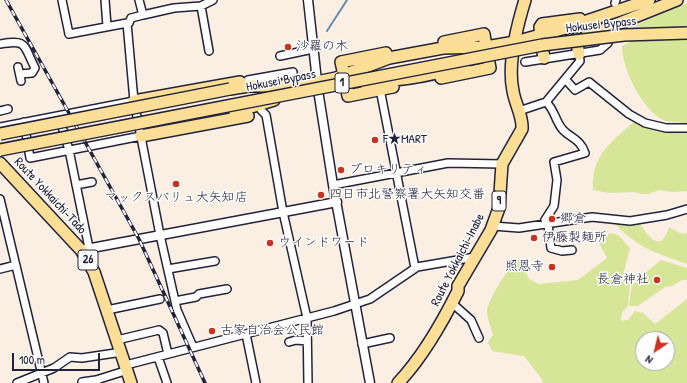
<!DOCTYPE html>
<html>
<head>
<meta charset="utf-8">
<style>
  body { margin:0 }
  #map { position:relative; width:687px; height:383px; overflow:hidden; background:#faefe2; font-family:"Patrick Hand",sans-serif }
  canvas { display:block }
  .north { position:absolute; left:635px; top:331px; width:40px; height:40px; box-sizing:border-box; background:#fff; border:1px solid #a7a7b1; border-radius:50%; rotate:215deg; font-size:11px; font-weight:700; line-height:16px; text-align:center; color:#22223b }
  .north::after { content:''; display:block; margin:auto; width:14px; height:18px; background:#c8321e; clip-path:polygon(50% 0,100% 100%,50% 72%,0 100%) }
  .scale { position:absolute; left:12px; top:353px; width:88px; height:18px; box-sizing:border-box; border:2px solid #22223b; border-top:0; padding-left:5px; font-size:12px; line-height:14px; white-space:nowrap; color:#22223b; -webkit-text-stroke:3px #fff; paint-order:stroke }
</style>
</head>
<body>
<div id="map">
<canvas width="687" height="383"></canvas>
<div class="north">N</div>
<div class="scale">100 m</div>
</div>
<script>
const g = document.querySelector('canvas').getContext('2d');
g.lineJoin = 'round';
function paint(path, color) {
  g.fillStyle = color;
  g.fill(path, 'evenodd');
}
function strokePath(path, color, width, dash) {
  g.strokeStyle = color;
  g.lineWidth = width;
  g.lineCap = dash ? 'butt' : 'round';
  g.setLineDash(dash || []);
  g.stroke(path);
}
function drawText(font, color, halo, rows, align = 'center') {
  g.font = font + ' "Patrick Hand","Klee One",sans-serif';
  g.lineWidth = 3;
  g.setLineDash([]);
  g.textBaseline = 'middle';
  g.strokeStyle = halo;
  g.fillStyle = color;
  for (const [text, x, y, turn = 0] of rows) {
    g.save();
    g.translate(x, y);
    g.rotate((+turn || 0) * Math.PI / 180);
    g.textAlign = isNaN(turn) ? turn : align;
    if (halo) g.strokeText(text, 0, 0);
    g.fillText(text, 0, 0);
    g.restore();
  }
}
const green = new Path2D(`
  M 687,3 L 687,124 C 677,120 669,125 658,117 C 640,104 622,68 622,46 L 632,41 L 629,28 Z
  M 635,121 C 646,126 656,130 668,132 C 674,133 680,130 687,131 L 687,191 L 672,192 L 659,190 L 648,194 L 642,194 L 634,192 L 610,193 L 593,190 C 591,154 612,142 635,121 Z
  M 615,224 L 640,224 C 650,239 661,253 669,227 L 682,234 L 687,233 L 687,264 C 656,253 638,248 615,224 Z
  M 611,233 L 618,235 L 630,248 L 623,276 L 630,284 L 628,306 L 622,312 L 621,321 L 628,320 L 635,311 L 643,313 L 655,324 L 687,299 L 687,383 L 543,383 L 541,378 L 524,356 L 492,351 L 488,342 L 493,335 C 491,328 487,317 487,311 C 489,297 509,266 520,259 L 529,279 L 539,284 L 578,280 L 607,258 L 597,239 ZM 643,339 L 667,339 L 667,363 L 643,363 Z
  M 661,260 L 687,268 L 687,280 L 682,280 L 672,286 L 665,287 L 638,306 L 629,306 L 632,284 Z`);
const stream = new Path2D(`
  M 327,31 L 347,0`);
const minor = new Path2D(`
  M 62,0 L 69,34 L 127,23 L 134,101 L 160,235 L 177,310 L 193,347
  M 105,0 L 107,26
  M 615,3 L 616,0
  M 201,6 L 209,51
  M 143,15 L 174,8 L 201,6 L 213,0
  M 127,23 L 129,23 L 131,18 L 143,15 L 139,0
  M 0,44 C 28,39 23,45 35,68 L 32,73 L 20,74
  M 280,56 L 313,49
  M 525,62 L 600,50 L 608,43 L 610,33
  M 18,67 L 21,81
  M 566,80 L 575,90 L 589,82 L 629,114 L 645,123 L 666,128 L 687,128
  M 245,83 L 248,80 L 293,72
  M 380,89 L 415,268
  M 546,102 C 555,110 555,121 563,130 C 572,139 580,139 585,153 L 554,162 L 557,180 L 554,206 L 545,220 L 548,224 L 551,248 L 562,251 L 572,250
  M 261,110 L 266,115 L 283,212 L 307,318 L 308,383
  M 0,111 L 8,109
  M 519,111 L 546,102 L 580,61 L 579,54
  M 60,120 L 69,150 L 89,248
  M 24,122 L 30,158 L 141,136
  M 0,127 L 134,101
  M 76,185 L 92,182
  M 333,185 L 448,163 L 502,164
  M 0,199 L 44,383
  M 493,226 L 519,228 L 592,217 L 630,221 L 667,215 L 687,209
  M 0,269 L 16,265
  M 168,269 L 215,261
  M 175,301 L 196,297 L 199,294 L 227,289
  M 452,303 L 471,320 L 479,338
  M 107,310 L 160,299
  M 246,334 L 256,383
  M 117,340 L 159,330 L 163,333 L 168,354
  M 289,342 L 296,340 L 307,341
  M 362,344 L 390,338
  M 158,357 L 167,383
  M 126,365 L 334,311 L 370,299 L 417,267 L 475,257
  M 96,380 L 128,370
  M 82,382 L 96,380 L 97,383
  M 17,383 L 54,368 L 70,357 L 82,358 L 122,352`);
const tertiary = new Path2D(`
  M 308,0 L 318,90 L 333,185 L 370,383
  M 81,250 L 337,202`);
const primary = new Path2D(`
  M 0,163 L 81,250 L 94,272 L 131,383
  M 398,383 C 423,357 442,323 458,291 L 458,286 L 491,230 L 499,208 L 502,164 L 522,129 C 523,116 515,104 513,91 C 507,64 517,26 525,0`);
const trunk = new Path2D(`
  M 541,36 L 540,27 L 542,24 L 580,19
  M 585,37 L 677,0
  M 576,39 L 579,54
  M 444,42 L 484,34 L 486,47
  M 542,46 L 544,58
  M 344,75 L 341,62 L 386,53
  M 441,78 L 490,68 L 487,53
  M 363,82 C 397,81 434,77 465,63
  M 346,84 L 348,96 L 393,87
  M 230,89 L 249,86 L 296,86 L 336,78 L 389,58 L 443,48 L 486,47 L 515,42 L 566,28 L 649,0
  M 134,101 L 240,82
  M 235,112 L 274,100
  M 141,136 L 248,116`);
const rail = new Path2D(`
  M 6,0 L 139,239 L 205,383`);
const trunkBridge = new Path2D(`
  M 0,134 L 230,89
  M 0,150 L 542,45 L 624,35 L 687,33`);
const markers = [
  [288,47,4,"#c8321e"],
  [375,140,4,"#c8321e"],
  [341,170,4,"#c8321e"],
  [176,184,4,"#c8321e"],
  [321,195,4,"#c8321e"],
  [552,219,4,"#c8321e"],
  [534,238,4,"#c8321e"],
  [270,243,4,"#c8321e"],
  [552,267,4,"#c8321e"],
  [657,280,4,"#c8321e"],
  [212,331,4,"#c8321e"]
];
const shields = [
  [342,83,14],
  [499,201,14],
  [88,260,20]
];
const shieldNames = [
  ["1",342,83],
  ["9",499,201],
  ["26",88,260]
];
const streetNames = [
  ["Hokusei Bypass",601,25,-6],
  ["Hokusei Bypass",281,81,-11],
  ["Route Yokkaichi-Tado",50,196,47],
  ["Route Yokkaichi-Inabe",458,260,-63]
];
const poiNames = [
  ["沙羅の木",296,47],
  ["F★MART",383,140],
  ["プロキリティ",349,170],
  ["四日市北警察署大矢知交番",329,195],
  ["マックスバリュ大矢知店",176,198,"center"],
  ["郷倉",560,219],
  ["伊藤製麺所",542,238],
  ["ウインドワード",278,243],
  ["照恩寺",544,267,"right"],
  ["長倉神社",649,280,"right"],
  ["古家自治会公民館",220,331]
];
paint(green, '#d6e598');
strokePath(stream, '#638da8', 2);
strokePath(minor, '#22223b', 10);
strokePath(tertiary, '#22223b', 11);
strokePath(primary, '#22223b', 14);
strokePath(trunk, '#22223b', 14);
strokePath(minor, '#fff', 7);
strokePath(tertiary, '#fff', 8);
strokePath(primary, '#fcde96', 11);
strokePath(trunk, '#fcde96', 11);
strokePath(rail, '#22223b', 3.5);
strokePath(rail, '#fff', 2, [6]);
strokePath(trunkBridge, '#22223b', 14, []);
strokePath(trunkBridge, '#fcde96', 11);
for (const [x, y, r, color] of markers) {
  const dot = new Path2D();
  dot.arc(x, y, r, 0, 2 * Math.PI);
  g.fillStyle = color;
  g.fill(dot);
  strokePath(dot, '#fff', 1.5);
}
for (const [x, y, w] of shields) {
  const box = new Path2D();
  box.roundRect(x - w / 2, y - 10, w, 20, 3);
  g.fillStyle = '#fff';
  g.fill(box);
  strokePath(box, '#22223b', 1);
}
drawText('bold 12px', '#22223b', null, shieldNames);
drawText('13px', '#22223b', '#fff', streetNames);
drawText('13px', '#22223b', '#fff', poiNames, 'left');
</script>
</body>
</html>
